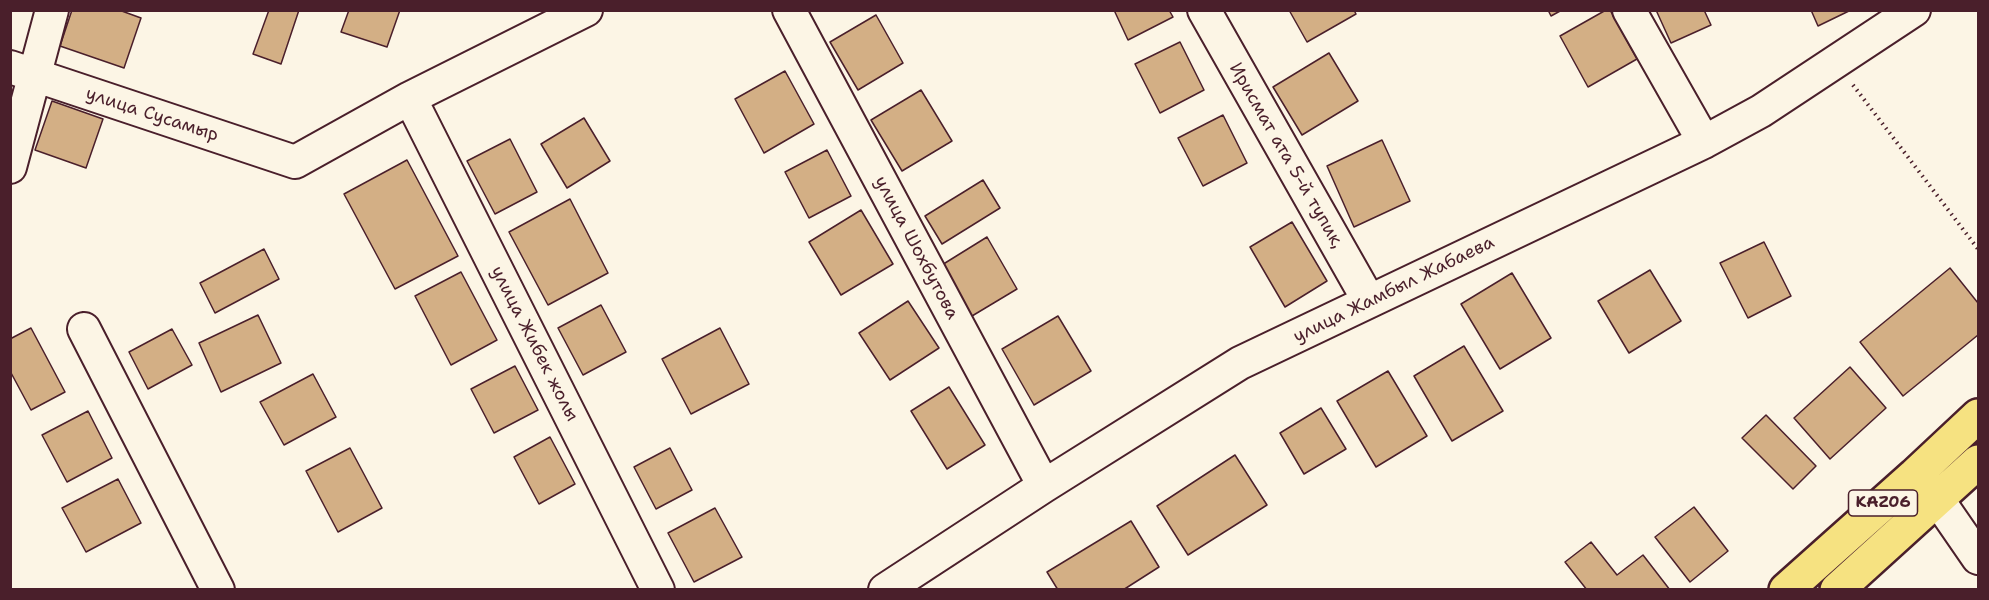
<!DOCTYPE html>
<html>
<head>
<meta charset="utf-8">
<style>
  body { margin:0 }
  #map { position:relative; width:1989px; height:600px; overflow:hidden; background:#fcf5e5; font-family:"Shantell Sans",sans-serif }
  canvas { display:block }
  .frame { position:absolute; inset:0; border:12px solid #4a1f2b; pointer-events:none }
</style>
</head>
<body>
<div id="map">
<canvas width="1989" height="600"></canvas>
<div class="frame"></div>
</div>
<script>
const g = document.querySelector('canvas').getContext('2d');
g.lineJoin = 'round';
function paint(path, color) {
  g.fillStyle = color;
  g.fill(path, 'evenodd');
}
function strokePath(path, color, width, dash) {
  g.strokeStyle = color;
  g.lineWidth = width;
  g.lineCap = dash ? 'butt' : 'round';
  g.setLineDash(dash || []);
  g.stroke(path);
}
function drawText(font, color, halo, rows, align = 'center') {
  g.font = font + ' "Shantell Sans",sans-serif';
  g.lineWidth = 4.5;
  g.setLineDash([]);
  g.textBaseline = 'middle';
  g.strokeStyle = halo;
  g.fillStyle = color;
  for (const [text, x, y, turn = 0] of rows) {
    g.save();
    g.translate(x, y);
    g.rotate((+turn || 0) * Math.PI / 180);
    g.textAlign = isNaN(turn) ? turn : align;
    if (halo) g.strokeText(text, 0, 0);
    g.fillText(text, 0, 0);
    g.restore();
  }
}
const building = new Path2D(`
  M 72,10 L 119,10 L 141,18 L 124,68 L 60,46 Z
  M 269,10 L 299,10 L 281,64 L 253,54 Z
  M 349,10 L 400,10 L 387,47 L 341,32 Z
  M 1114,10 L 1169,10 L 1173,17 L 1128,40 Z
  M 1289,10 L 1354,10 L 1356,14 L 1307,42 Z
  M 1548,10 L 1562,10 L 1551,16 Z
  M 1606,10 L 1610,10 L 1637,59 L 1588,87 L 1560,36 Z
  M 1656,10 L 1704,10 L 1711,25 L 1671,43 Z
  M 1811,10 L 1851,10 L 1818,26 Z
  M 876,15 L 903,63 L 858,90 L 830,42 Z
  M 1180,42 L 1204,90 L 1160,113 L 1135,64 Z
  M 1329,53 L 1358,101 L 1302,135 L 1273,87 Z
  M 785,71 L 814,124 L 764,153 L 735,99 Z
  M 921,90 L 952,141 L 902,171 L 871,120 Z
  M 52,101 L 103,119 L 86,168 L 35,150 Z
  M 1223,115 L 1247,163 L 1203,186 L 1178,138 Z
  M 584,118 L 610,161 L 567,188 L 541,144 Z
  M 510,139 L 537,192 L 495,214 L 467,161 Z
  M 1382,140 L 1410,201 L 1354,227 L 1327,166 Z
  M 827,150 L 851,196 L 809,218 L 785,172 Z
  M 407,160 L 458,256 L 395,289 L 344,194 Z
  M 983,180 L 1000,208 L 942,244 L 925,216 Z
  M 570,199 L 608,273 L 548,305 L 509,232 Z
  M 861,210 L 893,264 L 841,295 L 809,242 Z
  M 1292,222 L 1327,281 L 1285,307 L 1250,247 Z
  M 987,237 L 1017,289 L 967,319 L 937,268 Z
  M 1764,242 L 1791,296 L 1748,318 L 1720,263 Z
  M 264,249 L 279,279 L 215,313 L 200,283 Z
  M 1950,268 L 1978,303 L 1978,335 L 1903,396 L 1860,342 Z
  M 1650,270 L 1681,321 L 1629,353 L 1598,301 Z
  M 461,272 L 497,340 L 451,365 L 415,296 Z
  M 1512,273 L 1551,338 L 1500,369 L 1461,304 Z
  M 908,301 L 939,348 L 890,380 L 859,333 Z
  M 601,305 L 626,352 L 583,375 L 558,328 Z
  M 258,315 L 281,363 L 221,392 L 199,343 Z
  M 1058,316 L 1091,371 L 1034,405 L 1002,349 Z
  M 31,328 L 65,392 L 31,410 L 10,371 L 10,339 Z
  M 720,328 L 749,384 L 691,414 L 662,359 Z
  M 172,329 L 192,365 L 148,389 L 129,352 Z
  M 1464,346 L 1503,411 L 1452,441 L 1414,376 Z
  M 515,366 L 538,410 L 494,433 L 471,389 Z
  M 1850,367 L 1886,408 L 1830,459 L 1794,418 Z
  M 1388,371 L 1427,436 L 1376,467 L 1337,401 Z
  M 313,374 L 336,417 L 284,445 L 260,402 Z
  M 949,387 L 985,445 L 947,469 L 911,411 Z
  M 1321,408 L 1346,449 L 1304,474 L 1280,433 Z
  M 88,411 L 112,458 L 67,482 L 42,435 Z
  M 1766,415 L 1816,466 L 1793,489 L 1742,438 Z
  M 550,437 L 575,484 L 539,504 L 514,457 Z
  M 350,448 L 382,508 L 338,532 L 306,471 Z
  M 670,448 L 692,490 L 656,509 L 634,467 Z
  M 1235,455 L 1267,505 L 1188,555 L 1157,506 Z
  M 118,479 L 141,523 L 86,552 L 62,508 Z
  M 1694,507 L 1728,551 L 1690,582 L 1655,537 Z
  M 715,508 L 742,557 L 694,582 L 668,533 Z
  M 1131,521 L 1159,567 L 1123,590 L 1058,590 L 1047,572 Z
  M 1591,542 L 1617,575 L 1643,555 L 1670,590 L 1587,590 L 1565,562 Z`);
const path = new Path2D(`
  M 1853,85 L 1978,249`);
const minor = new Path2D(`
  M 789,10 L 1044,486
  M 1204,10 L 1369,301
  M 1629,10 L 1704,142
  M 10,67 L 295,162 L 410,98 L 586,10
  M 410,98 L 658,590
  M 10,167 L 52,10
  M 84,329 L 218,590
  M 1938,500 L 1978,558
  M 885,590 L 1044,486 L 1240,363 L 1704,142 L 1761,111 L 1914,10`);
const highway = new Path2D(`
  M 1786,590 L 1915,475 L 1978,416
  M 1837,590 L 1978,462`);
const shields = [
  [1883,503,69]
];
const shieldNames = [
  ["KАZ06",1883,503]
];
const streetNames = [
  ["улица Сусамыр",152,115,18],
  ["Ирисмат ата 5-й тупик,",1286,156,60],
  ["улица Шохбутова",916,248,62],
  ["улица Жамбыл Жабаева",1394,290,-26],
  ["улица Жибек жолы",534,344,63]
];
paint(building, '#d3af85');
strokePath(building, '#4a1f2b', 1.5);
strokePath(minor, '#4a1f2b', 36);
strokePath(highway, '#4a1f2b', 38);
strokePath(path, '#4a1f2b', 4, [1.5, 4.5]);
strokePath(minor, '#fcf5e5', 32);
strokePath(highway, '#f6e281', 33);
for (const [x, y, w] of shields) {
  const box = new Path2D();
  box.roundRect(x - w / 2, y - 13, w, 26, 4.5);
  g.fillStyle = '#fcf5e5';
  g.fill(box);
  strokePath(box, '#4a1f2b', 1.5);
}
drawText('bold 16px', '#4a1f2b', null, shieldNames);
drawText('18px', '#4a1f2b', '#fcf5e5', streetNames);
</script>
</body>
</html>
